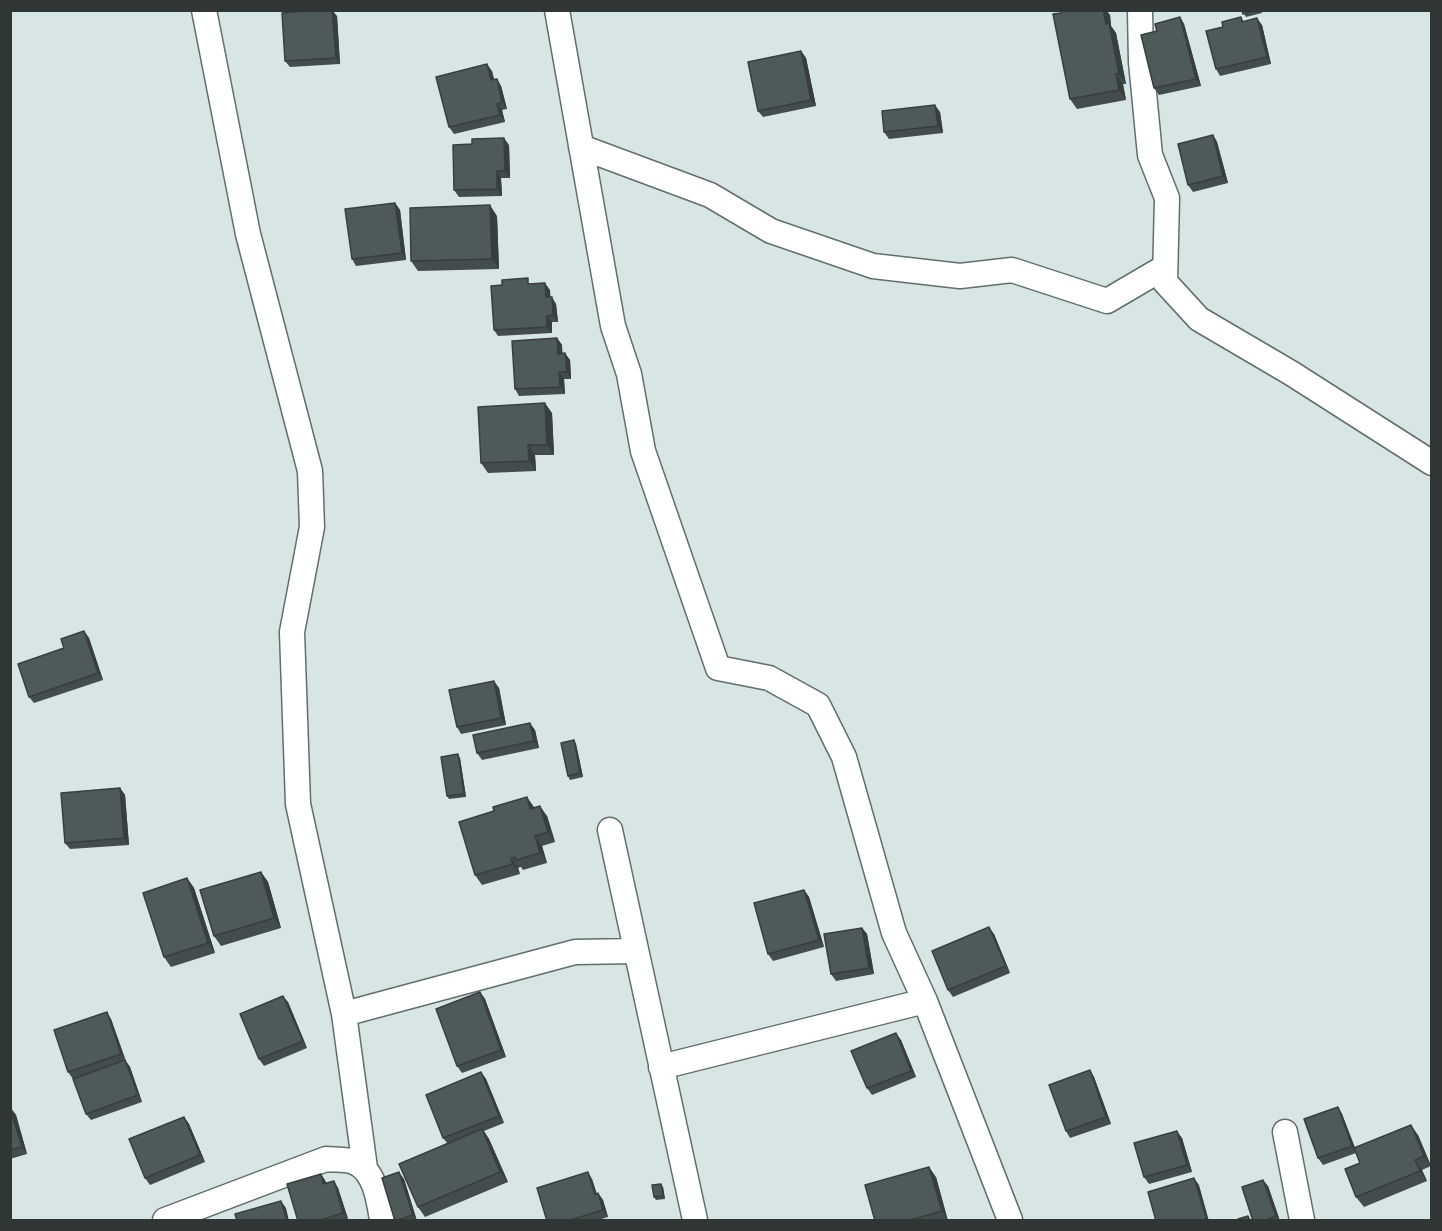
<!DOCTYPE html>
<html>
<head>
<meta charset="utf-8">
<style>
  body { margin:0 }
  #map { position:relative; width:1442px; height:1231px; overflow:hidden; background:#d7e6e5; font-family:Jost,sans-serif }
  canvas { display:block }
  .frame { position:absolute; inset:0; border:12px solid #303636; pointer-events:none }
</style>
</head>
<body>
<div id="map">
<canvas width="1442" height="1231"></canvas>
<div class="frame"></div>
</div>
<script>
const g = document.querySelector('canvas').getContext('2d');
g.lineJoin = 'round';
function strokePath(path, color, width, dash) {
  g.strokeStyle = color;
  g.lineWidth = width;
  g.lineCap = dash ? 'butt' : 'round';
  g.setLineDash(dash || []);
  g.stroke(path);
}
function paint(path, color) {
  g.fillStyle = color;
  g.fill(path, 'evenodd');
}
const street = new Path2D(`
  M 204,10 L 248,234 L 310,471 L 312,527 L 292,632 L 298,804 L 344,1014 L 365,1168
  M 557,10 L 613,326 L 629,374 L 643,451 L 718,668 L 769,678 L 818,705 L 844,757 L 894,933 L 925,1001 L 1010,1220
  M 1140,10 L 1141,62 L 1150,155 L 1167,198 L 1165,282 L 1199,319 L 1291,373 L 1432,463
  M 581,147 L 710,195 L 771,231 L 873,266 L 960,276 L 1012,270 L 1107,301 L 1165,267
  M 610,830 L 695,1220
  M 344,1014 L 575,952 L 636,951
  M 661,1067 L 925,1001
  M 1285,1132 L 1302,1220
  M 165,1220 L 326,1159 C 334,1160 346,1159 354,1162 C 375,1170 379,1201 382,1220`);
const wall = new Path2D(`
  M 1060,10 L 1106,10 L 1110,15 L 1111,26 L 1116,33 L 1126,84 L 1123,84 L 1126,100 L 1077,109 L 1070,99 Z
  M 1242,10 L 1261,10 L 1262,13 L 1246,17 Z
  M 337,16 L 340,64 L 290,67 L 285,61 Z
  M 1180,17 L 1184,24 L 1201,86 L 1159,95 L 1154,88 L 1157,31 Z
  M 1241,17 L 1244,22 L 1262,25 L 1271,64 L 1220,76 L 1216,69 L 1223,27 Z
  M 801,51 L 806,58 L 816,106 L 763,117 L 758,111 Z
  M 492,71 L 494,80 L 497,79 L 501,86 L 507,109 L 502,110 L 505,122 L 454,134 L 449,127 Z
  M 940,112 L 943,133 L 889,139 L 884,132 Z
  M 1213,135 L 1217,142 L 1228,183 L 1193,192 L 1188,185 Z
  M 509,145 L 510,178 L 501,178 L 502,196 L 459,197 L 454,190 Z
  M 395,203 L 400,210 L 406,260 L 356,266 L 352,259 Z
  M 497,216 L 499,269 L 418,271 L 411,261 Z
  M 531,284 L 550,290 L 550,297 L 556,304 L 558,322 L 552,322 L 552,333 L 498,336 L 494,330 Z
  M 557,338 L 562,345 L 562,353 L 570,360 L 571,379 L 564,379 L 565,394 L 519,396 L 515,389 Z
  M 552,413 L 554,455 L 535,455 L 536,471 L 488,473 L 481,463 Z
  M 84,631 L 89,638 L 103,680 L 34,703 L 29,697 L 64,648 Z
  M 499,688 L 506,725 L 461,734 L 457,727 Z
  M 535,730 L 539,748 L 482,760 L 477,753 Z
  M 574,740 L 576,744 L 583,777 L 570,780 L 568,776 Z
  M 460,758 L 466,797 L 449,799 L 447,796 Z
  M 120,788 L 125,795 L 129,845 L 70,849 L 65,843 Z
  M 534,808 L 547,816 L 555,842 L 542,846 L 547,863 L 523,870 L 521,867 L 518,868 L 520,874 L 482,885 L 475,875 Z
  M 261,872 L 268,882 L 281,928 L 221,946 L 214,936 Z
  M 187,878 L 194,888 L 215,953 L 171,967 L 164,957 Z
  M 804,890 L 809,897 L 824,947 L 773,961 L 768,954 Z
  M 862,928 L 867,934 L 874,974 L 836,981 L 831,974 Z
  M 994,934 L 1010,973 L 953,997 L 948,990 Z
  M 480,992 L 485,999 L 506,1057 L 462,1073 L 457,1066 Z
  M 288,1002 L 307,1048 L 264,1066 L 259,1059 Z
  M 111,1019 L 125,1060 L 130,1067 L 142,1102 L 91,1120 L 86,1114 L 79,1077 L 73,1079 L 68,1072 Z
  M 901,1040 L 916,1077 L 872,1095 L 867,1088 Z
  M 1090,1070 L 1094,1077 L 1111,1124 L 1070,1138 L 1066,1131 Z
  M 481,1072 L 486,1079 L 504,1123 L 484,1131 L 489,1139 L 508,1182 L 425,1217 L 418,1207 L 447,1143 L 443,1138 Z
  M 1338,1107 L 1342,1114 L 1355,1148 L 1418,1135 L 1431,1166 L 1422,1170 L 1427,1181 L 1364,1207 L 1356,1197 L 1360,1163 L 1356,1153 L 1323,1165 L 1318,1158 Z
  M 10,1108 L 16,1115 L 27,1154 L 10,1159 Z
  M 184,1117 L 189,1124 L 205,1162 L 150,1185 L 145,1178 Z
  M 1182,1138 L 1192,1172 L 1149,1184 L 1144,1177 Z
  M 936,1177 L 948,1221 L 875,1221 Z
  M 404,1179 L 417,1221 L 395,1221 Z
  M 592,1179 L 597,1194 L 598,1193 L 603,1200 L 608,1217 L 595,1221 L 547,1221 Z
  M 325,1180 L 326,1183 L 334,1181 L 338,1188 L 348,1219 L 345,1221 L 298,1221 Z
  M 1268,1186 L 1280,1221 L 1253,1221 Z
  M 663,1187 L 665,1199 L 656,1200 L 654,1197 Z`);
const shadedWall = new Path2D(`
  M 332,10 L 337,16 L 340,64 L 336,58 Z
  M 1103,10 L 1106,10 L 1110,15 L 1111,26 L 1116,33 L 1126,84 L 1119,74 L 1106,24 Z
  M 1180,17 L 1184,24 L 1201,86 L 1196,79 Z
  M 1257,18 L 1262,25 L 1271,64 L 1267,57 Z
  M 801,51 L 806,58 L 816,106 L 811,100 Z
  M 487,64 L 492,71 L 496,87 L 491,80 Z
  M 1116,74 L 1123,84 L 1126,100 L 1119,90 Z
  M 497,79 L 501,86 L 507,109 L 502,102 Z
  M 497,104 L 502,110 L 505,122 L 500,115 Z
  M 935,105 L 940,112 L 943,133 L 938,126 Z
  M 1213,135 L 1217,142 L 1228,183 L 1223,176 Z
  M 504,138 L 509,145 L 510,178 L 505,171 Z
  M 497,171 L 501,178 L 502,196 L 497,189 Z
  M 395,203 L 400,210 L 406,260 L 402,253 Z
  M 490,205 L 497,216 L 499,269 L 492,259 Z
  M 545,283 L 550,290 L 551,304 L 546,297 Z
  M 552,297 L 556,304 L 558,322 L 553,315 Z
  M 547,316 L 552,322 L 552,333 L 547,327 Z
  M 557,338 L 562,345 L 563,360 L 558,354 Z
  M 565,353 L 570,360 L 571,379 L 567,372 Z
  M 559,372 L 564,379 L 565,394 L 560,387 Z
  M 545,403 L 552,413 L 554,455 L 547,445 Z
  M 528,445 L 535,455 L 536,471 L 529,461 Z
  M 84,631 L 89,638 L 103,680 L 98,673 Z
  M 494,681 L 499,688 L 506,725 L 501,718 Z
  M 530,723 L 535,730 L 539,748 L 534,741 Z
  M 574,740 L 576,744 L 583,777 L 580,773 Z
  M 458,754 L 460,758 L 466,797 L 464,794 Z
  M 120,788 L 125,795 L 129,845 L 124,838 Z
  M 527,797 L 534,807 L 537,819 L 530,809 Z
  M 540,806 L 547,816 L 555,842 L 548,832 Z
  M 535,836 L 542,846 L 547,863 L 540,853 Z
  M 511,858 L 518,868 L 520,874 L 513,864 Z
  M 261,872 L 268,882 L 281,928 L 274,918 Z
  M 187,878 L 194,888 L 215,953 L 208,943 Z
  M 804,890 L 809,897 L 824,947 L 819,940 Z
  M 989,927 L 994,934 L 1010,973 L 1006,966 Z
  M 862,928 L 867,934 L 874,974 L 869,968 Z
  M 480,992 L 485,999 L 506,1057 L 501,1050 Z
  M 283,996 L 288,1002 L 307,1048 L 303,1041 Z
  M 107,1012 L 111,1019 L 126,1061 L 121,1054 Z
  M 896,1033 L 901,1040 L 916,1077 L 911,1071 Z
  M 125,1060 L 130,1067 L 142,1102 L 138,1095 Z
  M 1090,1070 L 1094,1077 L 1111,1124 L 1106,1117 Z
  M 481,1072 L 486,1079 L 504,1123 L 499,1116 Z
  M 1338,1107 L 1342,1114 L 1357,1153 L 1352,1146 Z
  M 11,1108 L 16,1115 L 27,1154 L 22,1147 Z
  M 184,1117 L 189,1124 L 205,1162 L 200,1155 Z
  M 1411,1125 L 1418,1135 L 1431,1166 L 1424,1156 Z
  M 482,1129 L 489,1139 L 508,1182 L 500,1172 Z
  M 1177,1131 L 1182,1138 L 1192,1172 L 1187,1165 Z
  M 1415,1160 L 1422,1170 L 1427,1181 L 1420,1171 Z
  M 929,1167 L 936,1177 L 948,1221 L 942,1211 Z
  M 399,1172 L 404,1179 L 417,1221 L 413,1215 Z
  M 588,1172 L 592,1179 L 599,1202 L 595,1195 Z
  M 321,1174 L 325,1180 L 328,1191 L 323,1184 Z
  M 1194,1178 L 1199,1185 L 1209,1221 L 1207,1221 Z
  M 1263,1180 L 1268,1186 L 1280,1221 L 1276,1216 Z
  M 334,1181 L 338,1188 L 348,1219 L 343,1213 Z
  M 661,1184 L 663,1187 L 665,1199 L 663,1196 Z
  M 598,1193 L 603,1200 L 608,1217 L 603,1210 Z
  M 281,1201 L 286,1208 L 289,1221 L 287,1221 Z`);
const building = new Path2D(`
  M 319,10 L 332,10 L 336,58 L 285,61 L 282,13 Z
  M 1060,10 L 1103,10 L 1106,24 L 1109,23 L 1119,74 L 1116,74 L 1119,90 L 1070,99 L 1053,14 L 1061,13 Z
  M 1242,10 L 1255,10 L 1243,14 Z
  M 1180,17 L 1196,79 L 1154,88 L 1141,35 L 1157,31 L 1155,24 Z
  M 1241,17 L 1242,22 L 1257,18 L 1267,57 L 1216,69 L 1206,31 L 1223,27 L 1222,22 Z
  M 801,51 L 811,100 L 758,111 L 748,62 Z
  M 487,64 L 491,80 L 497,79 L 502,102 L 497,104 L 500,115 L 449,127 L 436,77 Z
  M 935,105 L 938,126 L 884,132 L 882,111 Z
  M 1213,135 L 1223,176 L 1188,185 L 1178,144 Z
  M 504,138 L 505,171 L 497,171 L 497,189 L 454,190 L 453,145 L 472,144 L 472,139 Z
  M 395,203 L 402,253 L 352,259 L 345,209 Z
  M 490,205 L 492,259 L 411,261 L 410,208 Z
  M 528,278 L 528,284 L 545,283 L 546,297 L 552,297 L 553,315 L 547,316 L 547,327 L 494,330 L 491,286 L 502,285 L 502,280 Z
  M 557,338 L 558,354 L 565,353 L 567,372 L 559,372 L 560,387 L 515,389 L 512,341 Z
  M 545,403 L 547,445 L 528,445 L 529,461 L 481,463 L 478,407 Z
  M 84,631 L 98,673 L 29,697 L 18,664 L 64,648 L 61,639 Z
  M 494,681 L 501,718 L 457,727 L 449,690 Z
  M 530,723 L 534,741 L 477,753 L 473,735 Z
  M 574,740 L 580,773 L 568,776 L 561,743 Z
  M 458,754 L 464,794 L 447,796 L 441,757 Z
  M 120,788 L 124,838 L 65,843 L 61,793 Z
  M 527,797 L 530,809 L 540,806 L 548,832 L 535,836 L 540,853 L 516,860 L 515,857 L 511,858 L 513,864 L 475,875 L 459,822 L 494,811 L 493,807 Z
  M 261,872 L 274,918 L 214,936 L 200,890 Z
  M 187,878 L 208,943 L 164,957 L 143,893 Z
  M 804,890 L 819,940 L 768,954 L 754,903 Z
  M 989,927 L 1006,966 L 948,990 L 932,951 Z
  M 862,928 L 869,968 L 831,974 L 824,934 Z
  M 480,992 L 501,1050 L 457,1066 L 436,1009 Z
  M 283,996 L 303,1041 L 259,1059 L 240,1014 Z
  M 107,1012 L 121,1054 L 68,1072 L 54,1030 Z
  M 896,1033 L 911,1071 L 867,1088 L 851,1051 Z
  M 125,1060 L 138,1095 L 86,1114 L 73,1079 Z
  M 1090,1070 L 1106,1117 L 1066,1131 L 1049,1085 Z
  M 481,1072 L 499,1116 L 443,1138 L 426,1095 Z
  M 1338,1107 L 1352,1146 L 1318,1158 L 1304,1119 Z
  M 10,1108 L 22,1147 L 10,1150 Z
  M 184,1117 L 200,1155 L 145,1178 L 129,1139 Z
  M 1411,1125 L 1424,1156 L 1415,1160 L 1420,1171 L 1356,1197 L 1345,1169 L 1360,1163 L 1354,1148 Z
  M 482,1129 L 500,1172 L 418,1207 L 399,1164 Z
  M 1177,1131 L 1187,1165 L 1144,1177 L 1134,1143 Z
  M 929,1167 L 942,1211 L 907,1221 L 875,1221 L 865,1185 Z
  M 399,1172 L 413,1215 L 395,1221 L 382,1178 Z
  M 588,1172 L 595,1195 L 598,1193 L 603,1210 L 567,1221 L 547,1221 L 537,1188 Z
  M 321,1174 L 323,1184 L 334,1181 L 343,1213 L 317,1221 L 298,1221 L 287,1184 Z
  M 1194,1178 L 1207,1221 L 1156,1221 L 1148,1192 Z
  M 1263,1180 L 1276,1216 L 1264,1221 L 1253,1221 L 1242,1187 Z
  M 661,1184 L 663,1196 L 654,1197 L 652,1185 Z
  M 281,1201 L 287,1221 L 237,1221 L 235,1214 Z
  M 1248,1216 L 1250,1221 L 1239,1221 L 1238,1219 Z`);
strokePath(street, '#616e6d', 27);
strokePath(street, '#fff', 24);
paint(wall, '#434d4d');
paint(shadedWall, '#373f3e');
paint(building, '#4e5a59');
strokePath(building, '#373f3e', 1.5);
</script>
</body>
</html>
